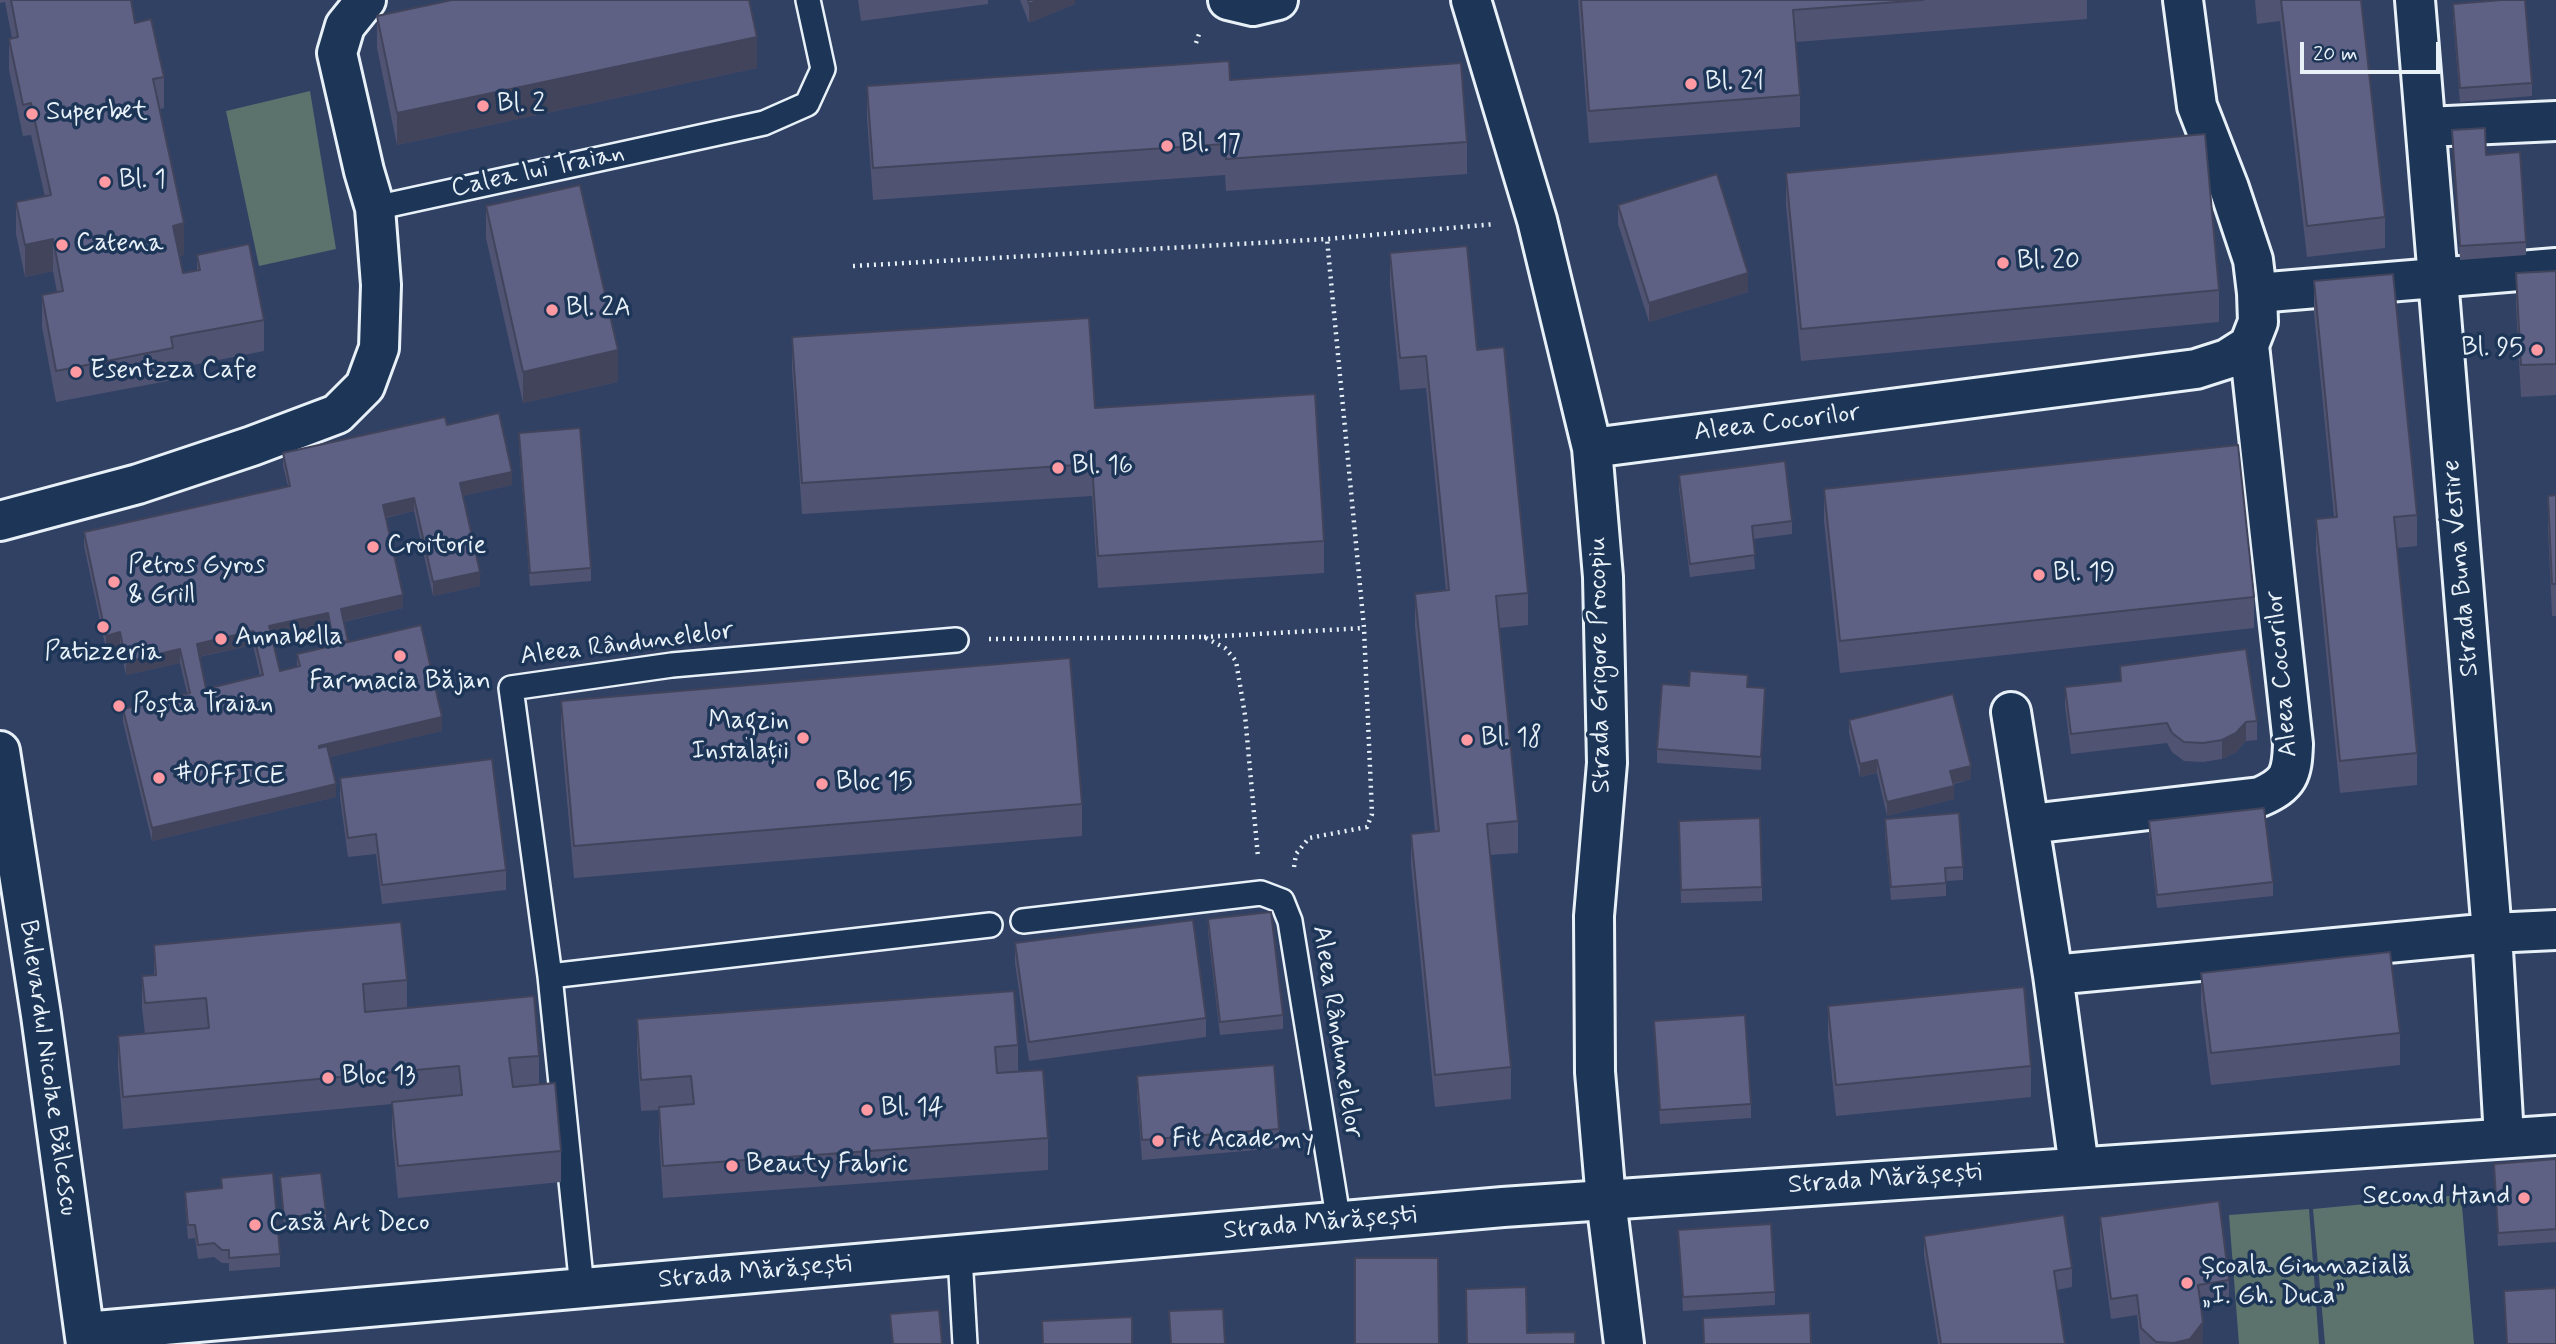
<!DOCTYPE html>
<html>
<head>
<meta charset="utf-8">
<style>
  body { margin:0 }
  #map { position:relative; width:2556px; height:1344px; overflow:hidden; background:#304164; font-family:Mynerve,sans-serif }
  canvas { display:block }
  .scale { position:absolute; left:2300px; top:42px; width:140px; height:32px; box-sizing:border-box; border:4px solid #e8f1f8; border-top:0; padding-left:9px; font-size:21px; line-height:24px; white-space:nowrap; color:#e8f1f8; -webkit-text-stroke:5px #1d3557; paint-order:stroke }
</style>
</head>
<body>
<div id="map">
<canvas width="2556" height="1344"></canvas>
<div class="scale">20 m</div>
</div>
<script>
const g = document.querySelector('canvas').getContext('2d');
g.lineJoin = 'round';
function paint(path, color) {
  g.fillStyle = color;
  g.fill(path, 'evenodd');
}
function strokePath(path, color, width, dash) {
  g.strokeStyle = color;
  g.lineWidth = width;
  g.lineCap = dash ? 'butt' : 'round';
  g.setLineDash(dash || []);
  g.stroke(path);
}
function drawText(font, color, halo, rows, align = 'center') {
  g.font = font + ' Mynerve,sans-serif';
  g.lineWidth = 7;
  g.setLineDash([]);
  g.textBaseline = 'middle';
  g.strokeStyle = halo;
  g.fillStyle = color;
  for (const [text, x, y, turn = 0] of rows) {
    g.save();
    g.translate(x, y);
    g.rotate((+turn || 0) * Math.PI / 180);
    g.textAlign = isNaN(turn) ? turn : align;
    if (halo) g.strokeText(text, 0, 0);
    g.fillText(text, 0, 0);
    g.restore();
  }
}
const green = new Path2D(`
  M 310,91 L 336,249 L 259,266 L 226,111 Z
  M 2461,1195 L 2474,1344 L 2325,1344 L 2313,1209 Z
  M 2309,1209 L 2319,1344 L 2239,1344 L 2229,1215 Z`);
const path = new Path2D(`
  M 1196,43 L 1200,31
  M 853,266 L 1327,239 L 1495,224
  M 1204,637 L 1364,628
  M 989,639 L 1204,637 L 1225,648 L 1236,661 L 1245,715 L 1258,857
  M 1294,867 L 1296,854 L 1309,838 L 1367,827 L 1372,814 L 1364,628 L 1327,239`);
const service = new Path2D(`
  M 375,208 L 764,123 L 807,104 L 823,69 L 808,0
  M 1023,921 L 1261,893 L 1282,901 L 1290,921 L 1339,1223
  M 550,976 L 990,925
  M 960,1256 L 965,1344
  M 582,1288 L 550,976 L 511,688 L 672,665 L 956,640`);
const minor = new Path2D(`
  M 1228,0 L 1253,6 L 1278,0
  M 1471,0 L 1537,220 L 1592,448 L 1603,577 L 1607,763 L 1594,916 L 1595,1072 L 1606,1200 L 1624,1344
  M 2415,0 L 2492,933 L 2504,1137
  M 2426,127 L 2556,121
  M 2257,293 L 2556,268
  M 1592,448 L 2196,369 L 2227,359 L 2249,345 L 2258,322 L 2257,293 L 2253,260 L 2229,188 L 2197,106 L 2183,0
  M 0,521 L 138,484 L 252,446 L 337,414 L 365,386 L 379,348 L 381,285 L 375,208 L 364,171 L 337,53 L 345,26 L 366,0
  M 2011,712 L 2053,975 L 2079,1167
  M 2030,824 L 2260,797 C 2289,784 2292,775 2293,744 L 2249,345
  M 2053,975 L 2492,933 L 2556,930`);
const tertiary = new Path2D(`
  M 85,1332 L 1503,1207 L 2556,1135`);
const secondary = new Path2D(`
  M 0,751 L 41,1015 L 86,1344`);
const wall = new Path2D(`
  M 0,0 L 131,0 L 135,23 L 164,77 L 164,108 L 160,109 L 184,255 L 179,256 L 183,273 L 197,270 L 197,255 L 264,320 L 264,351 L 173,369 L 173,380 L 56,402 L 42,327 L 42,295 L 57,292 L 53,271 L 25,277 L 16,234 L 16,202 L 45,197 L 31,135 L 23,136 L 9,70 L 9,39 L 12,38 L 5,2 L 0,3 Z
  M 858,0 L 988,0 L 988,4 L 861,21 Z
  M 1020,0 L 1075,0 L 1075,4 L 1029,23 Z
  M 1578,0 L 2087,0 L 2087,19 L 1796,42 L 1800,95 L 1800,127 L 1589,143 Z
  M 2255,0 L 2361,0 L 2385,217 L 2385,248 L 2307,257 L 2280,21 L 2257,24 Z
  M 2453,4 L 2532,83 L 2532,96 L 2460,102 L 2453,18 Z
  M 377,16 L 757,68 L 397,145 L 377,48 Z
  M 1230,80 L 1467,142 L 1467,174 L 1226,191 L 1225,175 L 873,200 L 867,118 L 867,86 Z
  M 2452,130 L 2486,155 L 2526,242 L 2526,255 L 2460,260 Z
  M 1786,173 L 2219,290 L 2219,322 L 1801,361 L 1786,205 Z
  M 1618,205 L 1748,292 L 1649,322 L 1618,224 Z
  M 486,206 L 618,382 L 523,403 L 486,238 Z
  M 1390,253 L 1477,350 L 1528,593 L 1528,625 L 1499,628 L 1518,821 L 1518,853 L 1490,855 L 1511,1067 L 1511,1099 L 1435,1107 L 1411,865 L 1411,834 L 1435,832 L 1415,626 L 1415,594 L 1446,591 L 1426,388 L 1400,390 L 1390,285 Z
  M 2556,271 L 2556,395 L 2521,397 L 2516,305 L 2516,273 Z
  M 2314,281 L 2417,515 L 2417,546 L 2397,548 L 2417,753 L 2417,785 L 2340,793 L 2316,551 L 2316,519 L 2334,517 L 2314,313 Z
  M 792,337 L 1095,408 L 1324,541 L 1324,573 L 1098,588 L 1092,496 L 802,514 L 792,369 Z
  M 447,425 L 512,485 L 463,496 L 480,586 L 433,596 L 414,511 L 386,518 L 403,608 L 343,622 L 348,642 L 442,731 L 329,757 L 336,797 L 152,841 L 123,722 L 123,709 L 187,693 L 180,663 L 126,675 L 120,646 L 106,649 L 84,546 L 84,532 L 288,486 L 283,466 L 283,453 ZM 328,627 L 332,646 L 297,654 L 297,667 L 280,671 L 272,639 ZM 253,645 L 260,676 L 206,689 L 199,657 Z
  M 519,433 L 591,568 L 591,581 L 530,586 L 519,446 Z
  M 1679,475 L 1792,521 L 1792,534 L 1753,539 L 1755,569 L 1690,577 L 1679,489 Z
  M 1824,489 L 2254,597 L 2254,628 L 1840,673 L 1824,521 Z
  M 2556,495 L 2556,616 L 2552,616 L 2548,528 L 2548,496 Z
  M 2120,666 L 2257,721 L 2257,740 L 2246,741 L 2236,752 L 2222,759 L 2203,762 L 2184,761 L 2172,752 L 2167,743 L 2071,754 L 2065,706 L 2065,687 L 2120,681 Z
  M 1748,687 L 1765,701 L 1761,770 L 1657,763 L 1657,749 Z
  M 561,701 L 1082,804 L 1082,836 L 574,878 L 561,733 Z
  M 1849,720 L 1971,779 L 1954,784 L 1954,799 L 1887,816 L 1877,773 L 1860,777 L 1849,733 Z
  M 340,778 L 506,870 L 506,890 L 382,904 L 376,854 L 348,857 L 340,797 Z
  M 1885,819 L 1963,867 L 1963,880 L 1946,881 L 1946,896 L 1891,900 L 1885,832 Z
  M 2149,821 L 2273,882 L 2273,896 L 2157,908 L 2149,834 Z
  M 1679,834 L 1762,887 L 1762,901 L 1681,903 Z
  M 1208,919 L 1283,1015 L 1283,1029 L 1220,1035 L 1208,932 Z
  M 1015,943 L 1206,1018 L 1206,1037 L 1029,1061 L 1015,963 Z
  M 154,945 L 407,980 L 407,1008 L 539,1056 L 539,1085 L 561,1151 L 561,1182 L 398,1198 L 392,1133 L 392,1104 L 123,1129 L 118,1068 L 118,1036 L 145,1034 L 142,1008 L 142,976 L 154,975 Z
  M 2201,973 L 2400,1033 L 2400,1065 L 2211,1085 L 2201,1005 Z
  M 1828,1006 L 2031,1066 L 2031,1097 L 1836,1116 L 1828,1037 Z
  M 637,1019 L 1018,1045 L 1018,1072 L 1048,1138 L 1048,1170 L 663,1198 L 659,1139 L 659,1110 L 641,1111 L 637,1050 Z
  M 1654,1021 L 1751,1104 L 1751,1118 L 1660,1124 Z
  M 1137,1076 L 1279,1129 L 1279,1148 L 1142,1160 L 1137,1095 Z
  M 2556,1159 L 2556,1242 L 2498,1246 L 2494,1164 Z
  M 280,1177 L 326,1213 L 326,1220 L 284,1225 Z
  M 221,1178 L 280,1254 L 280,1267 L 229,1271 L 229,1263 L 222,1263 L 214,1257 L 198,1259 L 195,1238 L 188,1239 L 185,1205 L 185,1192 L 221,1188 Z
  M 2100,1217 L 2229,1280 L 2229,1300 L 2201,1304 L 2203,1342 L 2201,1344 L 2140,1344 L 2137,1315 L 2111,1319 L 2100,1236 Z
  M 1678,1230 L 1775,1292 L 1775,1305 L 1683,1311 Z
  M 1924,1236 L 2072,1268 L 2072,1287 L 2057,1290 L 2065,1344 L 1938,1344 L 1924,1255 Z`);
const shadedWall = new Path2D(`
  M 1039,0 L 1075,0 L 1075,4 L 1029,23 L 1029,4 Z
  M 757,37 L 757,68 L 397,145 L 397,113 Z
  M 184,223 L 184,255 L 173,257 L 173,226 Z
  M 53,239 L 53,271 L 25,277 L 25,245 Z
  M 1748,273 L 1748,292 L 1649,322 L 1649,303 Z
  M 618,350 L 618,382 L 523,403 L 523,372 Z
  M 512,472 L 512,485 L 460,497 L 460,483 Z
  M 414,498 L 414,511 L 383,518 L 383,505 Z
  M 480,572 L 480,586 L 433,596 L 433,582 Z
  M 403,595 L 403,608 L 341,622 L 341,609 Z
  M 328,613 L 328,627 L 269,639 L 269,626 Z
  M 253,631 L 253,645 L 197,657 L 197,644 Z
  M 120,632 L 120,646 L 106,649 L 106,636 Z
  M 180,649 L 180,663 L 126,675 L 126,662 Z
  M 1765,688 L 1765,701 L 1761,770 L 1761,757 Z
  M 442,717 L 442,731 L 319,760 L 319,746 Z
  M 2246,722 L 2246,741 L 2236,752 L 2222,759 L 2222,740 Z
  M 1877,760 L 1877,773 L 1860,777 L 1860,764 Z
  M 1971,766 L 1971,779 L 1950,784 L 1950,771 Z
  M 336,784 L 336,797 L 152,841 L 152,828 Z
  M 1954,786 L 1954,799 L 1887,816 L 1887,802 Z
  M 2203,1322 L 2203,1342 L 2201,1344 L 2174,1344 Z`);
const building = new Path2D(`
  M 11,0 L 131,0 L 135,23 L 151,19 L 164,77 L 153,79 L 184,223 L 173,226 L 183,273 L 200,270 L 197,255 L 249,244 L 264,320 L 171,337 L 173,348 L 56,371 L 42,295 L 63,291 L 53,239 L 25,245 L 16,202 L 51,195 L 31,103 L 23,105 L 9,39 L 18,37 Z
  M 452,0 L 749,0 L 757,37 L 397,113 L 377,16 Z
  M 1028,0 L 1039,0 L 1029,4 Z
  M 1581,0 L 1923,0 L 1793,10 L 1800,95 L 1589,111 Z
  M 2281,0 L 2361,0 L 2385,217 L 2307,226 Z
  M 2502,0 L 2525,0 L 2532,83 L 2460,88 L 2453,4 Z
  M 1229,61 L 1230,80 L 1461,63 L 1467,142 L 1226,159 L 1225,144 L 873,168 L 867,86 Z
  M 2485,128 L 2486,155 L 2520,152 L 2526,242 L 2460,246 L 2452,130 Z
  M 2205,134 L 2219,290 L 1801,329 L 1786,173 Z
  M 1717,174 L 1748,273 L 1649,303 L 1618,205 Z
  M 580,185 L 618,350 L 523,372 L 486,206 Z
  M 1467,246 L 1477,350 L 1504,347 L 1528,593 L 1496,596 L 1518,821 L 1487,824 L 1511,1067 L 1435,1075 L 1411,834 L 1439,831 L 1415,594 L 1449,590 L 1426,356 L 1400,358 L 1390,253 Z
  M 2556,271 L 2556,364 L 2521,365 L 2516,273 Z
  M 2393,274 L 2417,515 L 2394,517 L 2417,753 L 2340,761 L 2316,519 L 2337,517 L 2314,281 Z
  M 1089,318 L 1095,408 L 1315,394 L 1324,541 L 1098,556 L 1092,464 L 802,483 L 792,337 Z
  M 499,413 L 512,472 L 460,483 L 480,572 L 433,582 L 414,498 L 383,505 L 403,595 L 341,609 L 348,641 L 334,644 L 328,613 L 269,626 L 280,671 L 300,666 L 297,654 L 421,625 L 442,717 L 319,746 L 319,748 L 327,746 L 336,784 L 152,828 L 123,709 L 190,693 L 180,649 L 126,662 L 120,632 L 106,636 L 84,532 L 290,486 L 283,453 L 445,417 L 447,425 ZM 253,631 L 263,675 L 206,689 L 197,644 Z
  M 580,428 L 591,568 L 530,573 L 519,433 Z
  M 2238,445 L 2254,597 L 1840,641 L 1824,489 Z
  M 1785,461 L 1792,521 L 1752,526 L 1755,555 L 1690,564 L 1679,475 Z
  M 2556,495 L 2556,584 L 2552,584 L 2548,496 Z
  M 2246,649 L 2257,721 L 2246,722 L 2236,733 L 2222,740 L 2203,743 L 2184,742 L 2172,733 L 2167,723 L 2071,734 L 2065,687 L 2121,681 L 2120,666 Z
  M 1070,658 L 1082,804 L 574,846 L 561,701 Z
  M 1690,671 L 1748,675 L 1747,687 L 1765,688 L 1761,757 L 1657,749 L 1662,684 L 1689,686 Z
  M 1953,694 L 1971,766 L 1950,771 L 1954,786 L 1887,802 L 1877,760 L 1860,764 L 1849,720 Z
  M 492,759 L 506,870 L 382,885 L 376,834 L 348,838 L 340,778 Z
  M 2264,808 L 2273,882 L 2157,895 L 2149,821 Z
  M 1959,813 L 1963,867 L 1945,868 L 1946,883 L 1891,887 L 1885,819 Z
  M 1760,818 L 1762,887 L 1681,890 L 1679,821 Z
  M 1271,912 L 1283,1015 L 1220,1022 L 1208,919 Z
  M 1193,920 L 1206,1018 L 1029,1042 L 1015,943 Z
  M 401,922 L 407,980 L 363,984 L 365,1012 L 534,996 L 539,1056 L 509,1058 L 513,1087 L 555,1083 L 561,1151 L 398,1166 L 392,1102 L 462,1095 L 459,1066 L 123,1097 L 118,1036 L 209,1028 L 206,998 L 145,1003 L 142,976 L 156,975 L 154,945 Z
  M 2390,952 L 2400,1033 L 2211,1053 L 2201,973 Z
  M 2024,987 L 2031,1066 L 1836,1085 L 1828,1006 Z
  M 1014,991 L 1018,1045 L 995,1047 L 997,1073 L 1043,1070 L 1048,1138 L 663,1166 L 659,1107 L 694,1104 L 691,1076 L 641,1080 L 637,1019 Z
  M 1745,1015 L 1751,1104 L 1660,1110 L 1654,1021 Z
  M 1274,1065 L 1279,1129 L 1142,1140 L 1137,1076 Z
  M 2556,1159 L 2556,1229 L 2498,1233 L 2494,1164 Z
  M 273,1173 L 280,1254 L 229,1258 L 229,1250 L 222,1250 L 214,1243 L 198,1245 L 195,1225 L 188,1225 L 185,1192 L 222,1188 L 221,1178 Z
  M 321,1173 L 326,1213 L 284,1218 L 280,1177 Z
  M 2219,1201 L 2229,1280 L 2198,1285 L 2203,1322 L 2190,1339 L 2174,1343 L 2156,1342 L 2141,1328 L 2137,1295 L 2111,1299 L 2100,1217 Z
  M 2064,1215 L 2072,1268 L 2054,1271 L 2065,1344 L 1941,1344 L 1924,1236 Z
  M 1771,1224 L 1775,1292 L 1683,1297 L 1678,1230 Z
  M 1355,1258 L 1438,1258 L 1439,1344 L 1355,1344 Z
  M 1526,1287 L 1527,1333 L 1575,1332 L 1575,1344 L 1467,1344 L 1466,1289 Z
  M 2556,1288 L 2556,1344 L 2507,1344 L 2504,1291 Z
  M 1223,1309 L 1225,1344 L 1171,1344 L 1169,1311 Z
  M 939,1310 L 942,1344 L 893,1344 L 890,1314 Z
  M 1810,1313 L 1811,1344 L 1704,1344 L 1703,1318 Z
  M 1132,1317 L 1132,1344 L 1043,1344 L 1042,1321 Z`);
const markers = [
  [1691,84,7,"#ff9aa2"],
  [483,106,7,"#ff9aa2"],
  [32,114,7,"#ff9aa2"],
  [1167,146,7,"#ff9aa2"],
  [105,182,7,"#ff9aa2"],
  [62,245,7,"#ff9aa2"],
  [2003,263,7,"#ff9aa2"],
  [552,310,7,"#ff9aa2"],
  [2537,350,7,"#ff9aa2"],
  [76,372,7,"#ff9aa2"],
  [1058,468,7,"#ff9aa2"],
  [373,547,7,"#ff9aa2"],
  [2039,575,7,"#ff9aa2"],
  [114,582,7,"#ff9aa2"],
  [103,627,7,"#ff9aa2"],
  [221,639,7,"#ff9aa2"],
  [400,656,7,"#ff9aa2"],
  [119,706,7,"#ff9aa2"],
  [803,738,7,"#ff9aa2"],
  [1467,740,7,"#ff9aa2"],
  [159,778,7,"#ff9aa2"],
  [822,784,7,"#ff9aa2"],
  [328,1078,7,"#ff9aa2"],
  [867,1110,7,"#ff9aa2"],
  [1158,1141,7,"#ff9aa2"],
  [732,1166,7,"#ff9aa2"],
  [2524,1198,7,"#ff9aa2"],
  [255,1225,7,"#ff9aa2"],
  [2187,1283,7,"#ff9aa2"]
];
const poiNames = [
  ["Bl. 21",1705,84],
  ["Bl. 2",497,106],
  ["Superbet",46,114],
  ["Bl. 17",1181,146],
  ["Bl. 1",119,182],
  ["Catena",76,245],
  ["Bl. 20",2017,263],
  ["Bl. 2A",566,310],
  ["Bl. 95",2523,350,"right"],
  ["Esentzza Cafe",90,372],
  ["Bl. 16",1072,468],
  ["Croitorie",387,547],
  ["Petros Gyros",128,567],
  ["& Grill",128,597],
  ["Bl. 19",2053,575],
  ["Annabella",235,639],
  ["Patizzeria",103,654,"center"],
  ["Farmacia Băjan",400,683,"center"],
  ["Poșta Traian",133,706],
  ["Magzin",789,723,"right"],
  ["Instalații",789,753,"right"],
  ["Bl. 18",1481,740],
  ["#OFFICE",173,778],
  ["Bloc 15",836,784],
  ["Bloc 13",342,1078],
  ["Bl. 14",881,1110],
  ["Fit Academy",1172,1141],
  ["Beauty Fabric",746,1166],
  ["Second Hand",2510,1198,"right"],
  ["Casă Art Deco",269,1225],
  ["Școala Gimnazială",2201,1268],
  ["„I. Gh. Duca”",2201,1298]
];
const streetNames = [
  ["Calea lui Traian",538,172,-12],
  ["Aleea Cocorilor",1777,424,-7],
  ["Strada Buna Vestire",2462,568,-95],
  ["Aleea Rândunelelor",627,645,-7],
  ["Strada Grigore Procopiu",1601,665,-91],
  ["Aleea Cocorilor",2283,674,-95],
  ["Aleea Rândunelelor",1336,1032,81],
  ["Bulevardul Nicolae Bălcescu",47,1068,82],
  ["Strada Mărășești",1885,1180,-4],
  ["Strada Mărășești",1320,1224,-5],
  ["Strada Mărășești",755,1273,-5]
];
paint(green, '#5c726d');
strokePath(service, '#e8f1f8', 28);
strokePath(minor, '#e8f1f8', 44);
strokePath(tertiary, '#e8f1f8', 44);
strokePath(secondary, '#e8f1f8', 44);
strokePath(path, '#e8f1f8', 4.5, [2, 5]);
strokePath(service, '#1d3557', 23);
strokePath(minor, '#1d3557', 38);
strokePath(tertiary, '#1d3557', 38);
strokePath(secondary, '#1d3557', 38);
paint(wall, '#515372');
paint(shadedWall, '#42445c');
paint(building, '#5e6184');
strokePath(building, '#42445c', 2);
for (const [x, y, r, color] of markers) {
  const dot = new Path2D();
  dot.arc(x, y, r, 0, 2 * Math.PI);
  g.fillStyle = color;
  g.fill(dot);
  strokePath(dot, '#1d3557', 2.5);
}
drawText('26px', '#e8f1f8', '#1d3557', poiNames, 'left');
drawText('26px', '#e8f1f8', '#1d3557', streetNames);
</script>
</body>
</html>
